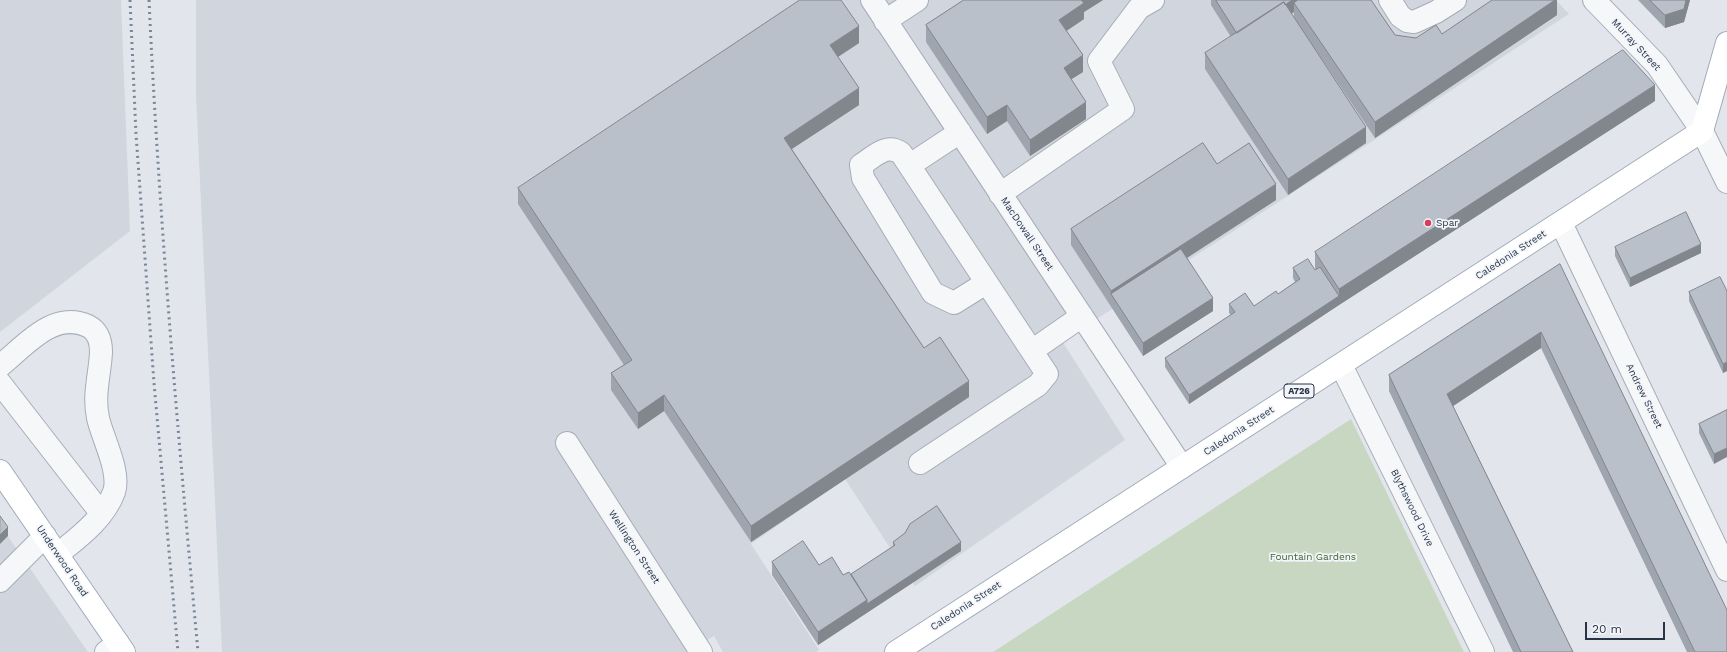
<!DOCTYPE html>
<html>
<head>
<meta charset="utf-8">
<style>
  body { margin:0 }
  #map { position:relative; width:1727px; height:652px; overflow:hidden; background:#e2e6ec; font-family:"Work Sans",sans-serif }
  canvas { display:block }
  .scale { position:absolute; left:1585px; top:622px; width:80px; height:18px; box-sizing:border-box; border:2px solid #283446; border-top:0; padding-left:5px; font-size:12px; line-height:14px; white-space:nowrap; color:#283446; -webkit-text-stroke:3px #f2f5f9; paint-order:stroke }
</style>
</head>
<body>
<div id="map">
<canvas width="1727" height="652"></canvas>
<div class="scale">20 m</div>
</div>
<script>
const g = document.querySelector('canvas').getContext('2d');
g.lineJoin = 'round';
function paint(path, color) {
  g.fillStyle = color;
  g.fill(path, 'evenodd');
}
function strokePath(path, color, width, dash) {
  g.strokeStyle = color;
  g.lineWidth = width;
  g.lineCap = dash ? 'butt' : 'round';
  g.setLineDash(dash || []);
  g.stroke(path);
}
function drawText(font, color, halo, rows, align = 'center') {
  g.font = font + ' "Work Sans",sans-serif';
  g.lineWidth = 3.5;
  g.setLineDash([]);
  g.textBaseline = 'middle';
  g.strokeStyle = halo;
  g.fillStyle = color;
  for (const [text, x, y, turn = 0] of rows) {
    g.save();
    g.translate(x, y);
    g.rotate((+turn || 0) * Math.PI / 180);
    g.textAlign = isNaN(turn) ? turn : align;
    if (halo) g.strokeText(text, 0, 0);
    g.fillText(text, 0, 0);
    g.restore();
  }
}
const built = new Path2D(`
  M 0,0 L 121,0 L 130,231 L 0,332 Z
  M 196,0 L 1556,0 L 1569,14 L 1181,265 L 1062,341 L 1125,440 L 915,586 L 845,479 L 751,544 L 819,650 L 816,652 L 723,652 L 714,636 L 687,652 L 222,652 L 196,96 Z
  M 0,525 L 88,652 L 0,652 Z`);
const green = new Path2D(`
  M 1351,419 L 1464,652 L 993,652 Z`);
const minor = new Path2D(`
  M 872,0 L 1182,467
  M 1390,0 L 1400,16 L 1407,21 L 1414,22 L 1436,12 L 1455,0
  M 1594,0 L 1657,65 L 1702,131 L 1727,182
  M 885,21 L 917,0
  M 910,165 L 960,132
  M 1000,194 L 1123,109 L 1099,61 L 1139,8 L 1153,0
  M 1561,223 L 1727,570
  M 1033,350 L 1082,316
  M 1341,365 L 1483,652
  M 0,366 C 25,346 53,310 88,326 C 98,331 101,341 101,352 C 100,375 93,394 98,418 C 102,437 121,472 114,492 C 104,519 79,537 58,554
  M 0,383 L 101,513
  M 567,443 L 701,652
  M 920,463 L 1038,385 L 1047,374 L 901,153 C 886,143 875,156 861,165 L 863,178 L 933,293 L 954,303 L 986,283
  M 0,581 L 45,536
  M 106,652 L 118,643`);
const major = new Path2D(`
  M 0,471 L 124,652
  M 896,652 L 1702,131 L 1727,43`);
const rail = new Path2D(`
  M 130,0 L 136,134 L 154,383 L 178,652
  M 149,0 C 159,218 178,435 198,652`);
const wall = new Path2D(`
  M 964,0 L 1103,0 L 1084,12 L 1084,19 L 1066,31 L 1083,72 L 1071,79 L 1086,119 L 1030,156 L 1007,121 L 987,134 L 926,42 L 926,25 Z
  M 1211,0 L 1371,0 L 1395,35 L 1416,38 L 1442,34 L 1557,0 L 1557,15 L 1375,138 L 1305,34 L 1366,143 L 1288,195 L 1205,69 L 1205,53 L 1231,37 L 1211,5 ZM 1294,12 L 1294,18 L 1291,14 Z
  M 1638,0 L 1690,0 L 1684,22 L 1665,28 Z
  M 859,43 L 838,57 L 859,105 L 792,149 L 924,348 L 969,397 L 751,542 L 664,411 L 638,429 L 611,390 L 611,373 L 624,365 L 518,204 L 518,188 Z
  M 1655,101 L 1339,305 L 1189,404 L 1165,367 L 1165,358 L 1231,315 L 1229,313 L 1229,304 L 1254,306 L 1278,294 L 1295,282 L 1293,278 L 1293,268 L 1316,270 L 1315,268 L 1315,252 Z
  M 1217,164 L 1276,200 L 1187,258 L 1213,311 L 1143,356 L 1071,245 L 1071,229 Z
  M 1615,247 L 1701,253 L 1630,287 L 1615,256 Z
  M 1560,264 L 1727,652 L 1687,652 L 1541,348 L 1453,406 L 1573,652 L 1513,652 L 1389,391 L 1389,375 Z
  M 1727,291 L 1727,371 L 1723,373 L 1689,301 L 1689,292 Z
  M 1727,410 L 1714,464 L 1699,433 L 1699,424 Z
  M 893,542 L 961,551 L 818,645 L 772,575 L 772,562 L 819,565 L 843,575 L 851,574 L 893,547 Z`);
const shadedWall = new Path2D(`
  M 1080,0 L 1103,0 L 1084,12 L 1084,19 L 1059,36 L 1059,20 Z
  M 1292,0 L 1304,0 L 1294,3 L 1294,12 L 1238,48 L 1238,35 Z
  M 1555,0 L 1557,0 L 1557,15 L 1375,138 L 1375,122 Z
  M 1686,0 L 1690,0 L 1684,22 L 1665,28 L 1665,15 Z
  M 859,26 L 859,43 L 830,62 L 830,45 Z
  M 1083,55 L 1083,72 L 1064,84 L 1064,68 Z
  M 1655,85 L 1655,101 L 1339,305 L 1189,404 L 1189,395 L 1339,296 L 1339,289 Z
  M 859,88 L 859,105 L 784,154 L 784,138 Z
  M 1086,102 L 1086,119 L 1030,156 L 1030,140 Z
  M 1007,105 L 1007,121 L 987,134 L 987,117 Z
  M 1366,127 L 1366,143 L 1288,195 L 1288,179 Z
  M 1276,184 L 1276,200 L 1117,303 L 1111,294 L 1111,307 L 1111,291 Z
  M 1701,244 L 1701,253 L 1630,287 L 1630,278 Z
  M 1213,298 L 1213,311 L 1143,356 L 1143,343 Z
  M 1541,332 L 1541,348 L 1447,410 L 1447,394 Z
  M 1727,362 L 1727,371 L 1723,373 L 1723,364 Z
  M 969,381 L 969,397 L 751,542 L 751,526 Z
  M 664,395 L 664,411 L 638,429 L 638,413 Z
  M 1727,448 L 1727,457 L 1714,464 L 1714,454 Z
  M 8,527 L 8,536 L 0,544 L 0,535 Z
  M 961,542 L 961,551 L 818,645 L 818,632 L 867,600 Z`);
const building = new Path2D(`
  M 800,0 L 841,0 L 859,26 L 830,45 L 859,88 L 784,138 L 924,348 L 940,337 L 969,381 L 751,526 L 664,395 L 638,413 L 611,373 L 632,360 L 518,188 Z
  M 964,0 L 1081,0 L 1084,3 L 1059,20 L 1083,55 L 1064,68 L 1086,102 L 1030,140 L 1007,105 L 987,117 L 926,25 Z
  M 1216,0 L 1292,0 L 1285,5 L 1284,2 L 1237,33 Z
  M 1298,0 L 1371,0 L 1395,35 L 1416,38 L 1436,25 L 1442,34 L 1492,0 L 1555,0 L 1375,122 L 1294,3 Z
  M 1650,0 L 1686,0 L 1684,9 L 1665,15 Z
  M 1284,2 L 1366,127 L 1288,179 L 1205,53 Z
  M 1623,50 L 1655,85 L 1339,289 L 1315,252 Z
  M 1203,143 L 1217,164 L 1249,143 L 1276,184 L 1111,291 L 1071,229 Z
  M 1686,212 L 1701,244 L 1630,278 L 1615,247 Z
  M 1181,249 L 1213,298 L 1143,343 L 1111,294 Z
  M 1308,259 L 1315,270 L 1320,267 L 1339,296 L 1189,395 L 1165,358 L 1235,312 L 1229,304 L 1245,293 L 1254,306 L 1276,291 L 1278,294 L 1300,279 L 1293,268 Z
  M 1560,264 L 1727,610 L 1727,652 L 1695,652 L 1541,332 L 1447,394 L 1573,652 L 1521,652 L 1389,375 Z
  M 1720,277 L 1727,291 L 1727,362 L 1723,364 L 1689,292 Z
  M 1727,410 L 1727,448 L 1714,454 L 1699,424 Z
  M 937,506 L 961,542 L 867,604 L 867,600 L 851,574 L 895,545 L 893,542 L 905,533 L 910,524 Z
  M 0,516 L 8,527 L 0,535 Z
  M 803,541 L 819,565 L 832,557 L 843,575 L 849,572 L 867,600 L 818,632 L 772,562 Z`);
const markers = [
  [1428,223,4,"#dc3c5b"]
];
const shields = [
  [1299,391,30]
];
const shieldNames = [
  ["A726",1299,391]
];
const streetNames = [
  ["Murray Street",1636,45,47],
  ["MacDowall Street",1027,234,56],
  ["Caledonia Street",1511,255,-33],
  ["Andrew Street",1644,396,64],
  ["Caledonia Street",1239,431,-33],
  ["Blythswood Drive",1412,508,64],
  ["Wellington Street",634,547,57],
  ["Underwood Road",62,561,56],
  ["Caledonia Street",966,606,-33]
];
const poiNames = [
  ["Spar",1436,223]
];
const parkNames = [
  ["Fountain Gardens",1313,557]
];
paint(built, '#d0d5de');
paint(green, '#c8d7c2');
strokePath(minor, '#a6adb7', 24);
strokePath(major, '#a0abb9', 24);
strokePath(minor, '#f5f7f9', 22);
strokePath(major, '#fff', 22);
strokePath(rail, '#7a8697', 3, [2, 4]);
paint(wall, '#9fa5ae');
paint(shadedWall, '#82868d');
paint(building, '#b9c0ca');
strokePath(building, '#82868d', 1);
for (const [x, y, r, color] of markers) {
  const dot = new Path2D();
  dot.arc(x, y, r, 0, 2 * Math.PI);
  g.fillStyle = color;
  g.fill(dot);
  strokePath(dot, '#f2f5f9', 1.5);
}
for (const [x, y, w] of shields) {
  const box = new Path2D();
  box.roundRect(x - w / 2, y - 7, w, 14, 3);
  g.fillStyle = '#f2f5f9';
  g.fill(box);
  strokePath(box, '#283446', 1);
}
drawText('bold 9px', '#283446', null, shieldNames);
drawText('10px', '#283446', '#f2f5f9', streetNames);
drawText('10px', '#283446', '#f2f5f9', poiNames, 'left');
drawText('10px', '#3f6334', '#f2f5f9', parkNames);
</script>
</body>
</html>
